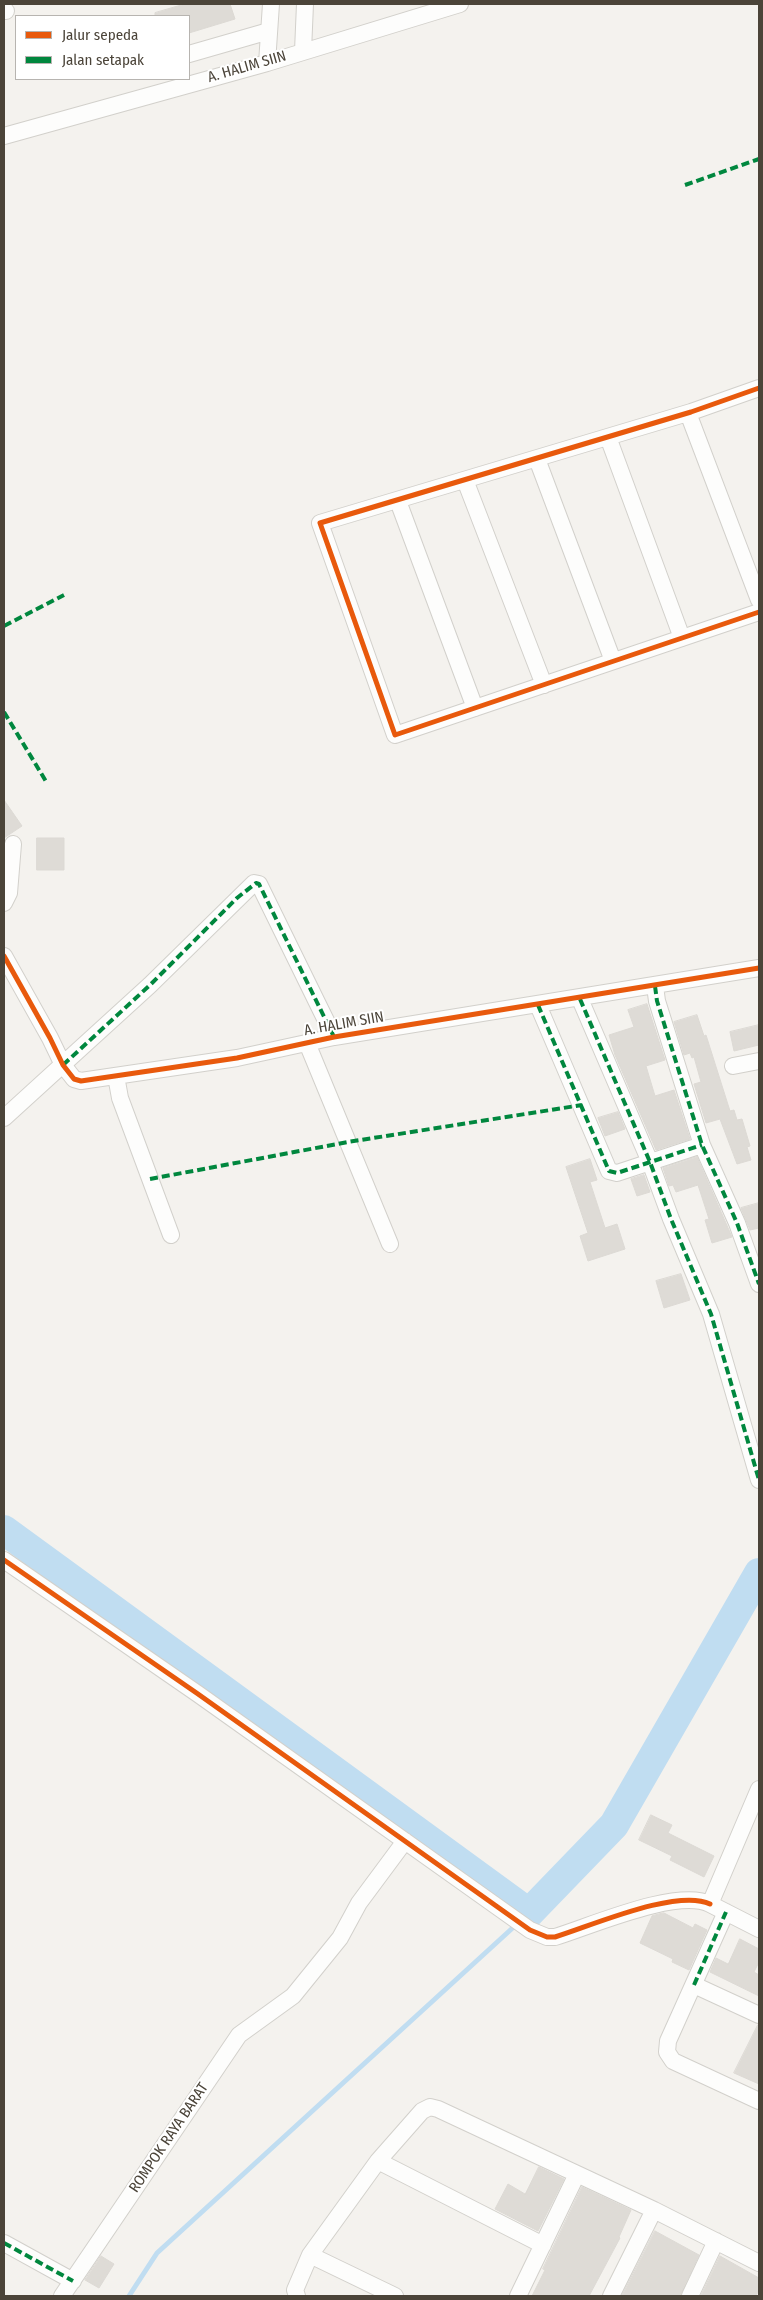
<!DOCTYPE html>
<html>
<head>
<meta charset="utf-8">
<style>
  body { margin:0 }
  #map { position:relative; width:763px; height:2300px; overflow:hidden; background:#f4f2ee; font-family:"Fira Sans Condensed",sans-serif }
  canvas { display:block }
  .frame { position:absolute; inset:0; border:5px solid #4b4439; pointer-events:none }
  .legend { position:absolute; left:15px; top:15px; width:175px; height:65px; box-sizing:border-box; background:#fff; border:1px solid #b7b4b0; margin:0; padding:6px 9px; list-style:none; font-size:15px; color:#4b4439 }
  .legend li { display:flex; align-items:center; gap:10px; height:25px }
  .legend b { width:25px; border:1px solid #b7b4b0 }
</style>
</head>
<body>
<div id="map">
<canvas width="763" height="2300"></canvas>
<div class="frame"></div>
<ul class="legend">
<li><b style="height:6px;background:#e8590c"></b>Jalur sepeda</li>
<li><b style="height:6px;background:#00873e"></b>Jalan setapak</li>
</ul>
</div>
<script>
const g = document.querySelector('canvas').getContext('2d');
g.lineJoin = 'round';
function strokePath(path, color, width, dash) {
  g.strokeStyle = color;
  g.lineWidth = width;
  g.lineCap = dash ? 'butt' : 'round';
  g.setLineDash(dash || []);
  g.stroke(path);
}
function paint(path, color) {
  g.fillStyle = color;
  g.fill(path, 'evenodd');
}
function drawText(font, color, halo, rows, align = 'center') {
  g.font = font + ' "Fira Sans Condensed",sans-serif';
  g.lineWidth = 4;
  g.setLineDash([]);
  g.textBaseline = 'middle';
  g.strokeStyle = halo;
  g.fillStyle = color;
  for (const [text, x, y, turn = 0] of rows) {
    g.save();
    g.translate(x, y);
    g.rotate((+turn || 0) * Math.PI / 180);
    g.textAlign = isNaN(turn) ? turn : align;
    if (halo) g.strokeText(text, 0, 0);
    g.fillText(text, 0, 0);
    g.restore();
  }
}
const stream = new Path2D(`
  M 129,2296 L 157,2253 L 529,1913`);
const river = new Path2D(`
  M 4,1530 L 529,1913 L 614,1825 L 759,1573`);
const building = new Path2D(`
  M 185,4 L 230,4 L 235,19 L 189,33 L 189,16 L 155,16 L 155,13 Z
  M 4,800 L 22,826 L 4,838 Z
  M 37,838 L 64,838 L 64,870 L 37,870 Z
  M 647,1004 L 665,1060 L 646,1066 L 655,1096 L 674,1090 L 690,1139 L 656,1150 L 615,1055 L 609,1035 L 634,1027 L 628,1010 Z
  M 697,1015 L 704,1036 L 706,1035 L 730,1111 L 734,1110 L 737,1120 L 742,1119 L 750,1146 L 747,1147 L 751,1160 L 737,1164 L 720,1119 L 706,1123 L 694,1084 L 701,1082 L 694,1057 L 692,1058 L 690,1053 L 684,1055 L 674,1022 Z
  M 759,1025 L 759,1045 L 734,1051 L 730,1032 Z
  M 618,1112 L 625,1129 L 605,1136 L 598,1118 Z
  M 697,1157 L 732,1237 L 712,1243 L 705,1220 L 709,1219 L 698,1185 L 676,1192 L 673,1185 L 669,1186 L 663,1168 Z
  M 590,1159 L 597,1180 L 590,1182 L 605,1228 L 617,1224 L 625,1249 L 588,1261 L 580,1236 L 588,1233 L 566,1167 Z
  M 644,1175 L 650,1192 L 637,1196 L 631,1179 Z
  M 759,1203 L 759,1228 L 750,1230 L 741,1208 Z
  M 681,1274 L 690,1300 L 664,1308 L 656,1281 Z
  M 651,1815 L 672,1825 L 668,1833 L 714,1856 L 704,1877 L 670,1860 L 672,1856 L 639,1840 Z
  M 664,1913 L 693,1928 L 695,1924 L 707,1930 L 689,1970 L 672,1962 L 673,1959 L 640,1943 L 652,1916 Z
  M 740,1939 L 759,1949 L 759,1962 L 754,1972 L 759,1975 L 759,1996 L 710,1972 L 716,1958 L 728,1964 Z
  M 758,2025 L 759,2025 L 759,2084 L 734,2073 Z
  M 539,2167 L 564,2179 L 538,2231 L 495,2209 L 508,2184 L 525,2194 Z
  M 582,2187 L 631,2210 L 619,2237 L 620,2238 L 589,2296 L 532,2296 L 545,2270 L 543,2269 Z
  M 655,2231 L 699,2255 L 680,2296 L 622,2296 Z
  M 101,2256 L 114,2264 L 99,2288 L 85,2280 Z
  M 720,2256 L 759,2278 L 759,2290 L 756,2296 L 701,2296 Z`);
const minor = new Path2D(`
  M 4,11 L 6,11
  M 303,51 L 305,4
  M 189,54 L 269,31
  M 267,63 L 271,4
  M 4,136 L 267,63 L 460,4
  M 759,388 L 691,412 L 320,523 L 395,735 L 759,612
  M 688,413 L 759,600
  M 608,437 L 682,638
  M 537,459 L 613,661
  M 465,480 L 544,685
  M 398,501 L 475,708
  M 4,903 L 9,893 L 13,844
  M 4,956 L 50,1038 L 63,1065 L 74,1079 L 81,1081 L 237,1058 L 334,1037 L 759,968
  M 655,986 L 657,1001 L 702,1145 L 737,1223 L 759,1284
  M 580,999 L 650,1162 L 671,1219 L 711,1314 L 759,1480
  M 538,1005 L 609,1171 L 617,1173 L 702,1145
  M 307,1043 L 390,1244
  M 733,1066 L 759,1061
  M 116,1076 L 120,1098 L 171,1235
  M 4,1118 L 150,985 L 254,883 L 259,884 L 334,1037
  M 4,1560 L 198,1694 L 530,1930 L 547,1937 L 555,1937 C 591,1926 677,1888 710,1904
  M 759,1789 L 710,1904 L 759,1929
  M 726,1912 L 668,2041 L 667,2052 L 673,2061 L 759,2101
  M 694,1985 L 759,2015
  M 378,2161 L 543,2245
  M 4,2243 L 73,2281
  M 310,2255 L 395,2296
  M 62,2296 L 239,2035 L 293,1996 L 340,1938 L 359,1903 L 405,1841
  M 297,2296 L 295,2290 L 310,2255 L 378,2161 L 422,2111 L 430,2107 L 438,2109 L 654,2210 L 759,2263
  M 518,2296 L 577,2174
  M 611,2296 L 654,2210
  M 690,2296 L 716,2241`);
const quiet = new Path2D(`
  M 685,185 L 759,159
  M 4,626 L 64,595
  M 4,712 L 47,783
  M 655,986 L 657,1001 L 702,1145 L 737,1223 L 759,1284
  M 580,999 L 650,1162 L 671,1219 L 711,1314 L 759,1480
  M 538,1005 L 609,1171 L 617,1173 L 702,1145
  M 63,1065 L 150,985 L 237,898 L 256,883 L 259,884 L 334,1037
  M 150,1179 L 348,1142 L 582,1105
  M 694,1985 L 726,1912
  M 4,2243 L 73,2281`);
const cycleway = new Path2D(`
  M 759,388 L 691,412 L 320,523 L 395,735 L 759,612
  M 4,956 L 50,1038 L 63,1065 L 74,1079 L 81,1081 L 237,1058 L 334,1037 L 759,968
  M 4,1560 L 198,1694 L 530,1930 L 547,1937 L 555,1937 C 591,1926 677,1888 710,1904`);
const streetNames = [
  ["A. HALIM SIIN",247,67,-16],
  ["A. HALIM SIIN",344,1024,-10],
  ["ROMPOK RAYA BARAT",169,2138,-56]
];
strokePath(stream, '#c0ddf1', 5);
strokePath(river, '#c0ddf1', 30);
paint(building, '#dedbd6');
strokePath(building, '#dcd9d4', 1);
strokePath(minor, '#d2d0cb', 18);
strokePath(minor, '#fdfdfc', 16);
strokePath(quiet, '#00873e', 4, [8, 4]);
strokePath(cycleway, '#e8590c', 5);
drawText('15px', '#4b4439', '#fff', streetNames);
</script>
</body>
</html>
